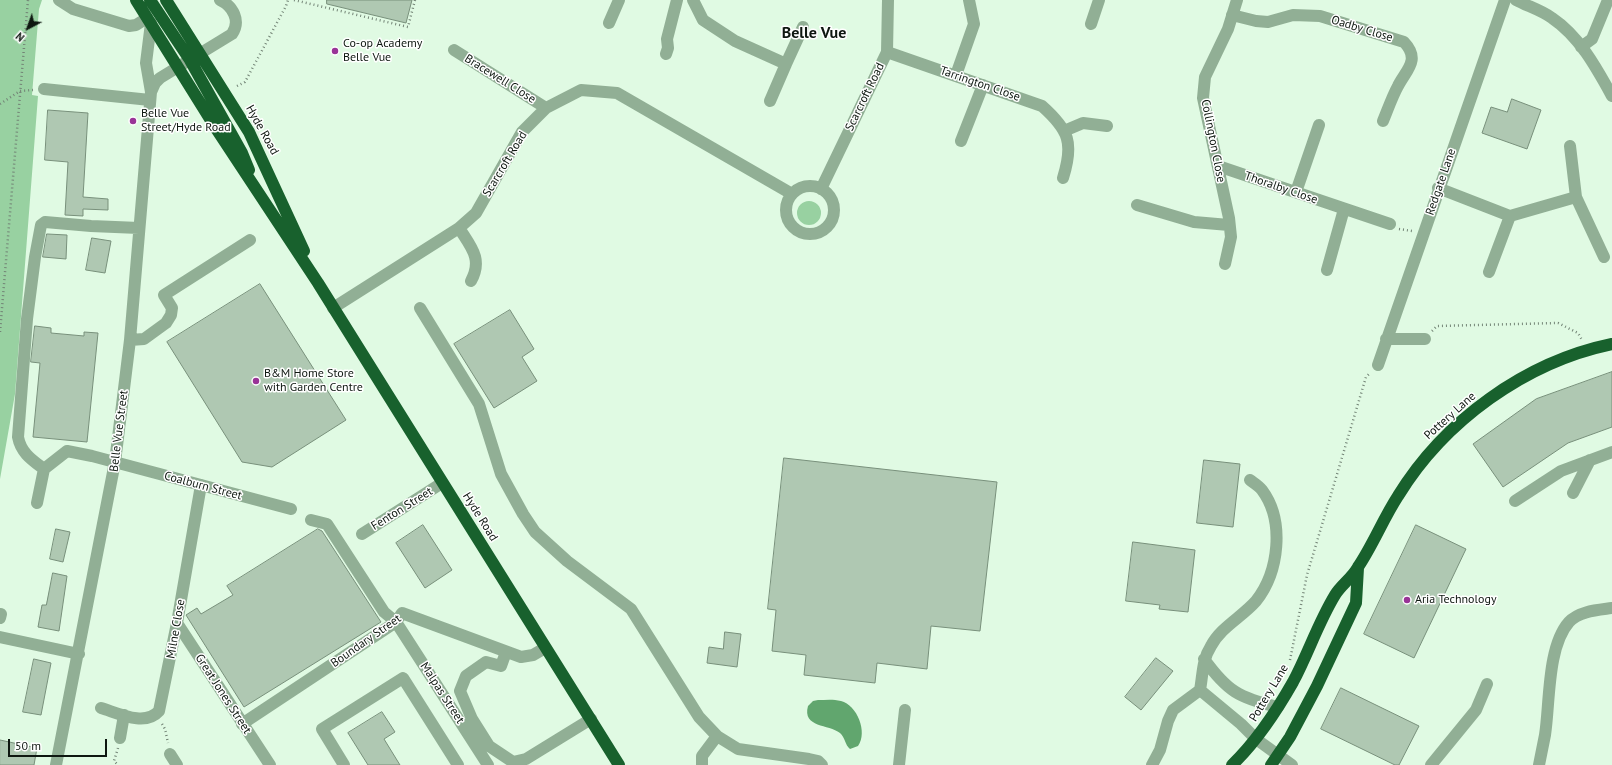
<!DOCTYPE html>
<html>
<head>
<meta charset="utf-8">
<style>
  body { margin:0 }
  #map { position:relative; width:1612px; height:765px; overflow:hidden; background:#e0fae3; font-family:"PT Sans",sans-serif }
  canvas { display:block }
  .north { position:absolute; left:8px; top:8px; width:40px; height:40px; -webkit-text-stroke:3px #fff; paint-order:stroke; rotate:221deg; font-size:11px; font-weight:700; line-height:16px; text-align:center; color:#0e1710 }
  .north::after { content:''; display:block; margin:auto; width:14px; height:18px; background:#0e1710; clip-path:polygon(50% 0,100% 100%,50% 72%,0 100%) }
  .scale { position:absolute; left:8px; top:739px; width:99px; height:18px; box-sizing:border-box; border:2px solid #0e1710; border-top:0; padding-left:5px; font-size:12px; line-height:14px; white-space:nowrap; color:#0e1710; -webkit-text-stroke:3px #fff; paint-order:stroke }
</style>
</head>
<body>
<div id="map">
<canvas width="1612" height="765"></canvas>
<div class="north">N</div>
<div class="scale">50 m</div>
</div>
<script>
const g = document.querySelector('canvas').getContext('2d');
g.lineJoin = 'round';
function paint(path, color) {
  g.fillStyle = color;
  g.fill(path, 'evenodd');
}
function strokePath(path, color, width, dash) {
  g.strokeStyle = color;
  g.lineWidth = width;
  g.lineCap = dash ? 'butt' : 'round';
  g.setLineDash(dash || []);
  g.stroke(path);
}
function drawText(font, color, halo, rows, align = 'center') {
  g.font = font + ' "PT Sans",sans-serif';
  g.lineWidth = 3;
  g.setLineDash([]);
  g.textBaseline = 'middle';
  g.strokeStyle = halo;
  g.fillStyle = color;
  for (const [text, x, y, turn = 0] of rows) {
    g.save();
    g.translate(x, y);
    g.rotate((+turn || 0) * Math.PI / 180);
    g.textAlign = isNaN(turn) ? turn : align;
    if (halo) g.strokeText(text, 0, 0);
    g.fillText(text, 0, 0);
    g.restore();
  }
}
const green = new Path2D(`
  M 0,0 L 42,0 L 39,9 L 32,95 L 38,96 L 15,394 L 0,479 Z
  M797 213a12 12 0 1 1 24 0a12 12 0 1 1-24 0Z`);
const water = new Path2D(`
  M 818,700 C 826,700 833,699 841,701 C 857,705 868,732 858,746 L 850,749 C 845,745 845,737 840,733 C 829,724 802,728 808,706 L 813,701 Z`);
const building = new Path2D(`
  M 327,0 L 412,0 L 406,23 L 327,4 Z
  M 1512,99 L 1541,110 L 1527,149 L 1482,133 L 1491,107 L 1507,112 Z
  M 48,110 L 88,113 L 83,197 L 108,199 L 108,210 L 83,209 L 83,216 L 65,215 L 68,162 L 45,160 Z
  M 47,234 L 67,235 L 66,259 L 43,257 Z
  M 92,238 L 111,241 L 105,273 L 86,270 Z
  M 260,284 L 346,420 L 272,467 L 242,462 L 167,342 Z
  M 510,310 L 534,349 L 522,357 L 537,381 L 494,408 L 454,344 Z
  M 35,326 L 51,328 L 51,333 L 84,336 L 84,332 L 98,333 L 87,442 L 33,437 L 40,363 L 31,362 Z
  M 1612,372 L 1612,427 L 1568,443 L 1503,487 L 1473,444 L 1536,399 Z
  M 784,458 L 997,482 L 980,631 L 931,626 L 927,669 L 877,663 L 875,683 L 804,675 L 806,655 L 772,651 L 776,610 L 768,609 Z
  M 1204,460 L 1240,464 L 1233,527 L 1197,523 Z
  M 423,525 L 452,570 L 425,588 L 396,543 Z
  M 1416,525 L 1466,549 L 1414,658 L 1364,634 Z
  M 56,529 L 70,532 L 63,562 L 50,559 Z
  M 318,529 L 322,531 L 381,622 L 244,707 L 186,615 L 197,608 L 201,614 L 233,595 L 227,586 Z
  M 1133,542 L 1195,550 L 1188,612 L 1159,609 L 1160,605 L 1126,601 Z
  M 53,573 L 67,576 L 59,631 L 38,627 L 42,605 L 46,605 Z
  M 725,632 L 741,634 L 737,667 L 707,663 L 709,647 L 723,649 Z
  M 1156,658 L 1173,671 L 1141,710 L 1125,697 Z
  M 34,659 L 51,663 L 41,715 L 23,712 Z
  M 1341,688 L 1419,726 L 1399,765 L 1395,765 L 1321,729 Z
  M 382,712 L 395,732 L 384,739 L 400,765 L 368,765 L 348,733 Z
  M 0,740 L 37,748 L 34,765 L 0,765 Z`);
const path = new Path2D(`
  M 294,0 L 408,27 L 415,0
  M 237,86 L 245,82 L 286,6 L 288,0
  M 0,104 L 20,91 L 33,90
  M 1399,229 L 1412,231
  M 1432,331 L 1437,326 L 1558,323 L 1578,333 L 1582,340
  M 0,332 L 28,0
  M 1290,660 L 1307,575 L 1366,377 L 1370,373
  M 162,724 L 165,729 L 168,743
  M 118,748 L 114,761 L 118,765`);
const minor = new Path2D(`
  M 59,0 L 73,9 L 129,26 L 136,25 L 147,18
  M 693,0 L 703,20 L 735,41 L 786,64 L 803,27
  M 1516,0 C 1527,6 1541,10 1552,18 C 1579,36 1596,67 1612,96
  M 1232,15 L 1256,21 L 1268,22 L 1293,15 L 1320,16 L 1404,42 C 1421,60 1406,70 1398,86 C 1392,97 1388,109 1383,121
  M 151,23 L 146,63 L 151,92
  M 609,23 L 619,0
  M 1091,24 L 1099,0
  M 1581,47 L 1592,39 L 1608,0
  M 454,50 L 546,108
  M 887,52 L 1042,106 C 1069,130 1074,143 1063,178
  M 666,54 L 668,48 L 667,39 L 677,0
  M 956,75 L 974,24 L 969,0
  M 44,89 L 150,100
  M 770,101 L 786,64
  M 1064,131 L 1083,123 L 1107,126
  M 961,141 L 983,85
  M 1218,166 L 1390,224
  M786 210a24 24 0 1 1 48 0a24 24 0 1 1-48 0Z
  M 1438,188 L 1510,216 L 1576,197 L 1570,146
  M 821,189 L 887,52 L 888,0
  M 1296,192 L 1319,125
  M 1576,197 L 1604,257
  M 1137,205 L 1194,222 L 1229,225
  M 459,228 C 471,247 483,259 471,281
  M 1225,264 L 1231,237 L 1229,218 L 1203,98 L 1205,77 L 1228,29 L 1237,0
  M 1327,270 L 1344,209
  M 1489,272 L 1510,216
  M 333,308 L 459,228 L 476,213 L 522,132 L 546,108 L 581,90 L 617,93 L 792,194
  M 420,308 L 479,404 L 501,474 L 523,514 L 535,532 L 567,561 L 631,609 L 699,717 L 717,736 L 738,749 L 809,759 L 818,761 L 822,765
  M 1386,339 L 1425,339
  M 130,340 L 144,339 L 166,323 L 171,315 L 172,308 L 164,295 L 250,240
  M 1378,365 L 1505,0
  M 44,469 C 32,460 21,453 18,437 L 27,319 L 35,257 L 41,225 L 45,222 L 91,226 L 139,228
  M 1573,493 L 1590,460
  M 1515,501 L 1561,471 L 1612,452
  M 37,503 L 44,469 L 67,451 L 92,456 L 291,509
  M 311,520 L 327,524 L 384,612 L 396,622 L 488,765
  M 362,534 L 442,483
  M 0,618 L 1,614
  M 177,623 L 270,765
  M 0,637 L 79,654
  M 506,652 L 501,666 L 486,662 L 466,676 L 460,691 L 472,719 L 489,746 L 513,762 L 526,759 L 591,719
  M 1204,659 C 1227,691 1239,698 1278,707
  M 1200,690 L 1241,724 L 1256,739 L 1292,765
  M 101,708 C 118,713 145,727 159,711 L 177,623 L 201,485
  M 242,724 L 396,622 L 402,613 L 521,657 L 533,655 L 545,648
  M 120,738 L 124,715
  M 170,754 L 177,765
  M 56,765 L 115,462 L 130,340 L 151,92 L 155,83 L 160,78 L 232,34 C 241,21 233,6 220,0
  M 344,765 L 322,729 L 403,678 L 458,765
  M 702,765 L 702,756 L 717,736
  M 899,765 L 905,710
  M 1152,765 L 1160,750 L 1168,721 L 1173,710 L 1200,690 C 1203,674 1202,660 1211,646 C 1221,627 1242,617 1256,601 C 1279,572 1285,521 1262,490 C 1259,486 1254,483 1250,480
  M 1431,765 L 1476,710 L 1487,684
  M 1539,765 C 1541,755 1543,745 1545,735 C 1550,703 1547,647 1569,622 C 1579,611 1598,610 1612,608`);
const highway = new Path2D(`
  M 136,0 L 217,130 L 318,283 L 619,765
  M 150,0 L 190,60 L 242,153 L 249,170
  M 166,0 L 249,132 L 304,251
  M 1232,765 C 1257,741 1276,712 1293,682 C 1308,654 1318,623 1335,595 C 1341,585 1352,578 1358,567 C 1373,545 1383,519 1398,496 C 1444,421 1525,362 1612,344
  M 1271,765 L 1290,737 L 1317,686 L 1356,603 L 1358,568`);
const markers = [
  [335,51,4,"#993397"],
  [133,121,4,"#993397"],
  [256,381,4,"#993397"],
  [1407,600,4,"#993397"]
];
const streetNames = [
  ["Oadby Close",1362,29,17],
  ["Bracewell Close",500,79,32],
  ["Tarrington Close",980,84,19],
  ["Scarcroft Road",865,97,-64],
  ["Hyde Road",262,130,61],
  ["Collington Close",1213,141,79],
  ["Scarcroft Road",505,164,-59],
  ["Redgate Lane",1441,182,-71],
  ["Thoralby Close",1281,188,19],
  ["Pottery Lane",1450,416,-42],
  ["Belle Vue Street",119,431,-83],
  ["Coalburn Street",203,486,15],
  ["Fenton Street",402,509,-32],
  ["Hyde Road",480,517,58],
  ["Milne Close",176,629,-80],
  ["Boundary Street",366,641,-35],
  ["Malpas Street",442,693,57],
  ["Pottery Lane",1269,693,-59],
  ["Great Jones Street",223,694,57]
];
const poiNames = [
  ["Co-op Academy",343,44],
  ["Belle Vue",343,58],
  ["Belle Vue",141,114],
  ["Street/Hyde Road",141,128],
  ["B&M Home Store",264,374],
  ["with Garden Centre",264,388],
  ["Aria Technology",1415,600]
];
const districtNames = [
  ["Belle Vue",814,33]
];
paint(green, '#98d1a1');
paint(water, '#61a66e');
paint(building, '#afc8b2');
strokePath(building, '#78907b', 1);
strokePath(path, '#738476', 2.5, [1, 3]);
strokePath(minor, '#91af95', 12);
strokePath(highway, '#18612d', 12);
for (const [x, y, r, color] of markers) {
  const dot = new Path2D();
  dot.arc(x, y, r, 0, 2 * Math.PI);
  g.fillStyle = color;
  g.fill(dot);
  strokePath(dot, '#fff', 1.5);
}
drawText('12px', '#0e1710', '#fff', streetNames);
drawText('12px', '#0e1710', '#fff', poiNames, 'left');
drawText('bold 16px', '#0e1710', '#fff', districtNames);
</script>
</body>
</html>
